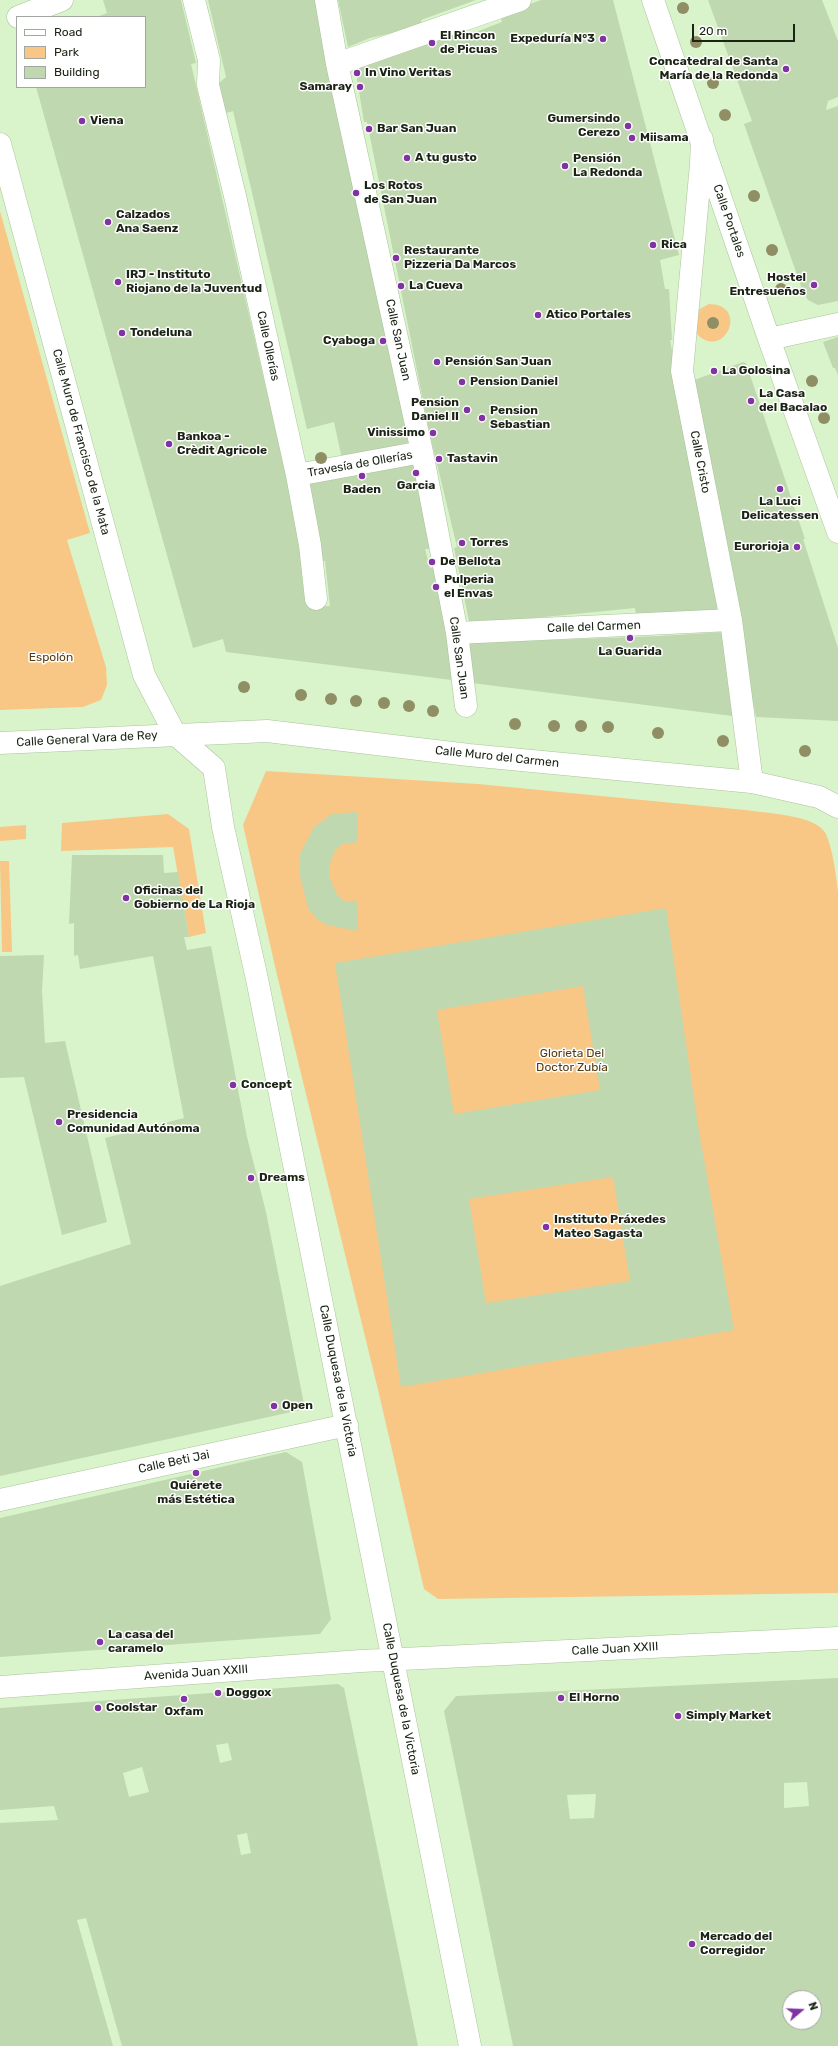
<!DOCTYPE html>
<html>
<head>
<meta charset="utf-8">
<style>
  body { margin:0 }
  #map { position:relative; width:838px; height:2046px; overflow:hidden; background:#d9f4ca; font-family:Rubik,sans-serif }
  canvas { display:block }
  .legend { position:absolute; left:16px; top:16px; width:130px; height:72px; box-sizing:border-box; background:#fff; border:1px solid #a3a7a1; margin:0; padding:5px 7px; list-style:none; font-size:12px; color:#1a2314 }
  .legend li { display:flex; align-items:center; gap:8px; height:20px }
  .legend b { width:20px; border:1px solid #a3a7a1 }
  .north { position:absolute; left:782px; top:1990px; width:40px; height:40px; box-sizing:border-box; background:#fff; border:1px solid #a3a7a1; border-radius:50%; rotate:71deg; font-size:11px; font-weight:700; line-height:16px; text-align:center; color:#1a2314 }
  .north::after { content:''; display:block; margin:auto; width:14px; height:18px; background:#8233a3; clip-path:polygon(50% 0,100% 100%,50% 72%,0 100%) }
  .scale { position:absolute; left:692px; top:24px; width:103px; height:18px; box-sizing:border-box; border:2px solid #1a2314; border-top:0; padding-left:5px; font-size:12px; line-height:14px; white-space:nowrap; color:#1a2314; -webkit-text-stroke:3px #fff; paint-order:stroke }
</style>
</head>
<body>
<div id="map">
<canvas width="838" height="2046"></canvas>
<ul class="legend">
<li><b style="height:5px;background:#fff"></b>Road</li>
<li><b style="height:11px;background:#f8c785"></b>Park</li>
<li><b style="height:11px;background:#bfd8af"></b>Building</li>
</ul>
<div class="north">N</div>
<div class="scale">20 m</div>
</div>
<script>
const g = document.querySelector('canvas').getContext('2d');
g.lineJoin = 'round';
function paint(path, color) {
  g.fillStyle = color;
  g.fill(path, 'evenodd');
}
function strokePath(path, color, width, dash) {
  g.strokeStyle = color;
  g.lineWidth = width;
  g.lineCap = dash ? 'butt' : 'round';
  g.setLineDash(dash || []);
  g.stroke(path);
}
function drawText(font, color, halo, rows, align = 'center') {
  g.font = font + ' Rubik,sans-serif';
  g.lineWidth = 3;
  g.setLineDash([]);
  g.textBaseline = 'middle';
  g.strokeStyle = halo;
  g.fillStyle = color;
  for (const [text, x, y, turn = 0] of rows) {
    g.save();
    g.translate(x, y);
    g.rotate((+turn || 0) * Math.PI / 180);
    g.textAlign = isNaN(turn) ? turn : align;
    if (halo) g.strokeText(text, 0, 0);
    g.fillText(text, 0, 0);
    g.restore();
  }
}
const green = new Path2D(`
  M 0,211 L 90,533 L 67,540 L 106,667 L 107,685 L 101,700 L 83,707 L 0,710 Z
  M 709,304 C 751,305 723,363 696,333 L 698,310 Z
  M 266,771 L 478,784 L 745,810 C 764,813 818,815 826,834 C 833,850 836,875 838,892 L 838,1593 L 438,1599 L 424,1589 L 380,1398 L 277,975 L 243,825 Z
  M 168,814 L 189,829 L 206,933 L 189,937 L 173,847 L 61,851 L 62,823 Z
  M 26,825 L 26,839 L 0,841 L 0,827 Z
  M 0,861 L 9,861 L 12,952 L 2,952 Z`);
const building = new Path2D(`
  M 103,0 L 181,0 L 196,63 L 191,64 L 283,462 L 300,545 L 308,607 L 330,606 L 325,561 L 320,561 L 307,482 L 416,463 L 433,549 L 425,549 L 430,568 L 435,567 L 443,606 L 452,680 L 226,652 L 223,639 L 193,648 L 36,87 L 145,87 L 145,17 L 97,17 L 107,13 Z
  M 208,0 L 317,0 L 412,445 L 342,459 L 334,422 L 307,429 L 233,111 L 226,113 L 219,83 L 226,77 Z
  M 338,0 L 476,0 L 421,20 L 422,25 L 397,32 L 370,38 L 348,47 Z
  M 541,0 L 613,0 L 679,255 L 660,260 L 665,289 L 669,289 L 672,340 L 670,340 L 721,610 L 636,617 L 635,608 L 514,620 L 469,621 L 454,548 L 457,547 L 430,435 L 367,122 L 364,122 L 355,67 L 461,30 L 463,37 L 502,22 L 500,15 Z
  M 708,0 L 822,0 L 838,41 L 838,97 L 828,101 L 826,110 L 838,106 L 838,301 L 818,305 L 808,300 L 802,289 L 744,124 L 752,121 Z
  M 838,337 L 838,375 L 835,368 L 833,368 L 823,342 Z
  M 743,362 L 746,363 L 805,539 L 803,539 L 838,648 L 838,721 L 756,717 L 689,382 Z
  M 725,632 L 740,717 L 472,683 L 469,643 L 660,636 Z
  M 357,812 L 357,842 L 342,844 L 335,850 L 329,866 L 329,876 L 337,895 L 344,901 L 357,901 L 358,931 L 327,925 L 317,919 L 308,908 L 300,876 L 300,854 L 314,827 L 332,814 Z
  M 72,855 L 163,855 L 164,873 L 178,872 L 189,937 L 184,937 L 187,950 L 211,946 L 247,1137 L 266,1212 L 305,1409 L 0,1476 L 0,1286 L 131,1244 L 105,1138 L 184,1118 L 153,956 L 80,969 L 78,955 L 74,956 L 74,923 L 69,924 Z
  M 666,908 L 698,1125 L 734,1330 L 401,1387 L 335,963 ZM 583,986 L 600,1090 L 454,1114 L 437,1010 ZM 613,1177 L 630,1281 L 486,1303 L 469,1199 Z
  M 44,955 L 42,991 L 45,1043 L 65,1041 L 107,1222 L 62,1235 L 24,1077 L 0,1078 L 0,956 Z
  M 286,1452 L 302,1462 L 316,1539 L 331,1619 L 320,1634 L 0,1657 L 0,1518 Z
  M 838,1678 L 838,2046 L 513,2046 L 444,1711 L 456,1696 ZM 807,1782 L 809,1806 L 784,1808 L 784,1783 ZM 596,1794 L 594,1818 L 570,1819 L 567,1795 ZM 790,1998 L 814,1998 L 814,2022 L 790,2022 Z
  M 338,1684 L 344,1688 L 418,2046 L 122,2046 L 86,1918 L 77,1920 L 113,2046 L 0,2046 L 0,1823 L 58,1820 L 54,1806 L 0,1810 L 0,1708 ZM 228,1743 L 232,1760 L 220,1763 L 216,1745 ZM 142,1767 L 149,1792 L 129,1797 L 123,1773 ZM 247,1833 L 251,1853 L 241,1855 L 237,1835 Z`);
const street = new Path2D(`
  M 194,0 L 209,60 L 208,85 L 235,196 L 297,475 L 310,545 L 316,599
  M 326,0 L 337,64 L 422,452 L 457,633 L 466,706
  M 653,0 L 769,339 L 838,532
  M 18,17 L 62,0
  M 337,64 L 520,0
  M 702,139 L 701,164 L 682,371 L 731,620 L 752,782
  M 0,144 L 144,675 L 175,734 L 214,768 L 223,827 L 257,979 L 470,2046
  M 769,339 L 838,324
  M 297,475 L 422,452
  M 457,633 L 731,620
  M 0,1500 L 347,1425
  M 0,1687 L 361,1661 L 838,1638`);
const secondary = new Path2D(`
  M 0,743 L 267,731 L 469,755 L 752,782 L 819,797 L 838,807`);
const trees = [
  [683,8],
  [696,42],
  [713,83],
  [725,115],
  [754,196],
  [772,250],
  [781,289],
  [713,323],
  [812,381],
  [824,418],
  [321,458],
  [244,687],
  [301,695],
  [331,699],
  [356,701],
  [384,703],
  [409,706],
  [433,711],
  [515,724],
  [554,726],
  [581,726],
  [608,727],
  [658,733],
  [723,741],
  [805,751]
];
const markers = [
  [603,39,4,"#8233a3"],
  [432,43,4,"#8233a3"],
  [786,69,4,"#8233a3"],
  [357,73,4,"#8233a3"],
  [360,87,4,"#8233a3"],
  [82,121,4,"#8233a3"],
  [628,126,4,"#8233a3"],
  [369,129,4,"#8233a3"],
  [632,138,4,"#8233a3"],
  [407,158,4,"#8233a3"],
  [565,166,4,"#8233a3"],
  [356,193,4,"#8233a3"],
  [108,222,4,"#8233a3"],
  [653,245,4,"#8233a3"],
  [396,258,4,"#8233a3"],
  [118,282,4,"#8233a3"],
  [814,285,4,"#8233a3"],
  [401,286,4,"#8233a3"],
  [538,315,4,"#8233a3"],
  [122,333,4,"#8233a3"],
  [383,341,4,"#8233a3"],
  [437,362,4,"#8233a3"],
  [714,371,4,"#8233a3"],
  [462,382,4,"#8233a3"],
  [751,401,4,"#8233a3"],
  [467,410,4,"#8233a3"],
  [482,418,4,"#8233a3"],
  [433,433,4,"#8233a3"],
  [169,444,4,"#8233a3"],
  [439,459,4,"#8233a3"],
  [416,473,4,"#8233a3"],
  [362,476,4,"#8233a3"],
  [780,489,4,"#8233a3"],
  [462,543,4,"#8233a3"],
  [797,547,4,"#8233a3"],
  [432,562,4,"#8233a3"],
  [436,587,4,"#8233a3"],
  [630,638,4,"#8233a3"],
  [126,898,4,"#8233a3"],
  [233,1085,4,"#8233a3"],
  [59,1122,4,"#8233a3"],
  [251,1178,4,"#8233a3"],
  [546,1227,4,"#8233a3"],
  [274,1406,4,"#8233a3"],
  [196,1473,4,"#8233a3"],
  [100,1642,4,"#8233a3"],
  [218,1693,4,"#8233a3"],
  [561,1698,4,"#8233a3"],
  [184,1699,4,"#8233a3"],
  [98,1708,4,"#8233a3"],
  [678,1716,4,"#8233a3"],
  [692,1944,4,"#8233a3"]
];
const poiNames = [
  ["El Rincon",440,36],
  ["de Picuas",440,50],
  ["Expeduría N°3",595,39,"right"],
  ["Concatedral de Santa",778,62,"right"],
  ["María de la Redonda",778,76,"right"],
  ["In Vino Veritas",365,73],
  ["Samaray",352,87,"right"],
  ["Gumersindo",620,119,"right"],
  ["Cerezo",620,133,"right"],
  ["Viena",90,121],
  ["Bar San Juan",377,129],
  ["Miisama",640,138],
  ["A tu gusto",415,158],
  ["Pensión",573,159],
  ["La Redonda",573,173],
  ["Los Rotos",364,186],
  ["de San Juan",364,200],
  ["Calzados",116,215],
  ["Ana Saenz",116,229],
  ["Rica",661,245],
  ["Restaurante",404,251],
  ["Pizzeria Da Marcos",404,265],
  ["IRJ - Instituto",126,275],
  ["Riojano de la Juventud",126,289],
  ["Hostel",806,278,"right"],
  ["Entresueños",806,292,"right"],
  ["La Cueva",409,286],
  ["Atico Portales",546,315],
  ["Tondeluna",130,333],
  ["Cyaboga",375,341,"right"],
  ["Pensión San Juan",445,362],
  ["La Golosina",722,371],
  ["Pension Daniel",470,382],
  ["La Casa",759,394],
  ["del Bacalao",759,408],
  ["Pension",459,403,"right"],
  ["Daniel II",459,417,"right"],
  ["Pension",490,411],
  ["Sebastian",490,425],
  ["Vinissimo",425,433,"right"],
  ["Bankoa -",177,437],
  ["Crèdit Agricole",177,451],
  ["Tastavin",447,459],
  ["Garcia",416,486,"center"],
  ["Baden",362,490,"center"],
  ["La Luci",780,502,"center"],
  ["Delicatessen",780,516,"center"],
  ["Torres",470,543],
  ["Eurorioja",789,547,"right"],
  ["De Bellota",440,562],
  ["Pulperia",444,580],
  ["el Envas",444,594],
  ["La Guarida",630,652,"center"],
  ["Oficinas del",134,891],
  ["Gobierno de La Rioja",134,905],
  ["Concept",241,1085],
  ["Presidencia",67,1115],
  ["Comunidad Autónoma",67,1129],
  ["Dreams",259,1178],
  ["Instituto Práxedes",554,1220],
  ["Mateo Sagasta",554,1234],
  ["Open",282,1406],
  ["Quiérete",196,1486,"center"],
  ["más Estética",196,1500,"center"],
  ["La casa del",108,1635],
  ["caramelo",108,1649],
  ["Doggox",226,1693],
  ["El Horno",569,1698],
  ["Coolstar",106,1708],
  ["Oxfam",184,1712,"center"],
  ["Simply Market",686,1716],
  ["Mercado del",700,1937],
  ["Corregidor",700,1951]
];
const streetNames = [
  ["Calle Portales",729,221,71],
  ["Calle San Juan",398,340,78],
  ["Calle Ollerías",268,346,78],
  ["Calle Muro de Francisco de la Mata",81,442,75],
  ["Calle Cristo",700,462,79],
  ["Travesía de Ollerías",360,464,-10],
  ["Calle del Carmen",594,627,-2],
  ["Calle San Juan",459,658,82],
  ["Calle General Vara de Rey",87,739,-3],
  ["Calle Muro del Carmen",497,757,6],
  ["Calle Duquesa de la Victoria",338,1381,79],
  ["Calle Beti Jai",174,1462,-12],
  ["Calle Juan XXIII",615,1649,-3],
  ["Avenida Juan XXIII",196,1673,-4],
  ["Calle Duquesa de la Victoria",401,1699,79]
];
const parkNames = [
  ["Espolón",51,658],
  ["Glorieta Del",572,1054],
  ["Doctor Zubía",572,1068]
];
paint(green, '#f8c785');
paint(building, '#bfd8af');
strokePath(street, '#aac39b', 23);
strokePath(secondary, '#aac39b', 23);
strokePath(street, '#fff', 22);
strokePath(secondary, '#fff', 22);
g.fillStyle = '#908e65';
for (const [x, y] of trees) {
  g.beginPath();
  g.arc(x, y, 6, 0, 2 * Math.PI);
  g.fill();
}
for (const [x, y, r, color] of markers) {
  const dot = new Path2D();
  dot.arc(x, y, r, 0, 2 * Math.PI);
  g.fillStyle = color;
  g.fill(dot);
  strokePath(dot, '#fff', 1.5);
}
drawText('bold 12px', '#1a2314', '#fff', poiNames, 'left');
drawText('12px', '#1a2314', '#fff', streetNames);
drawText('12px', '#553b12', '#fff', parkNames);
</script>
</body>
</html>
